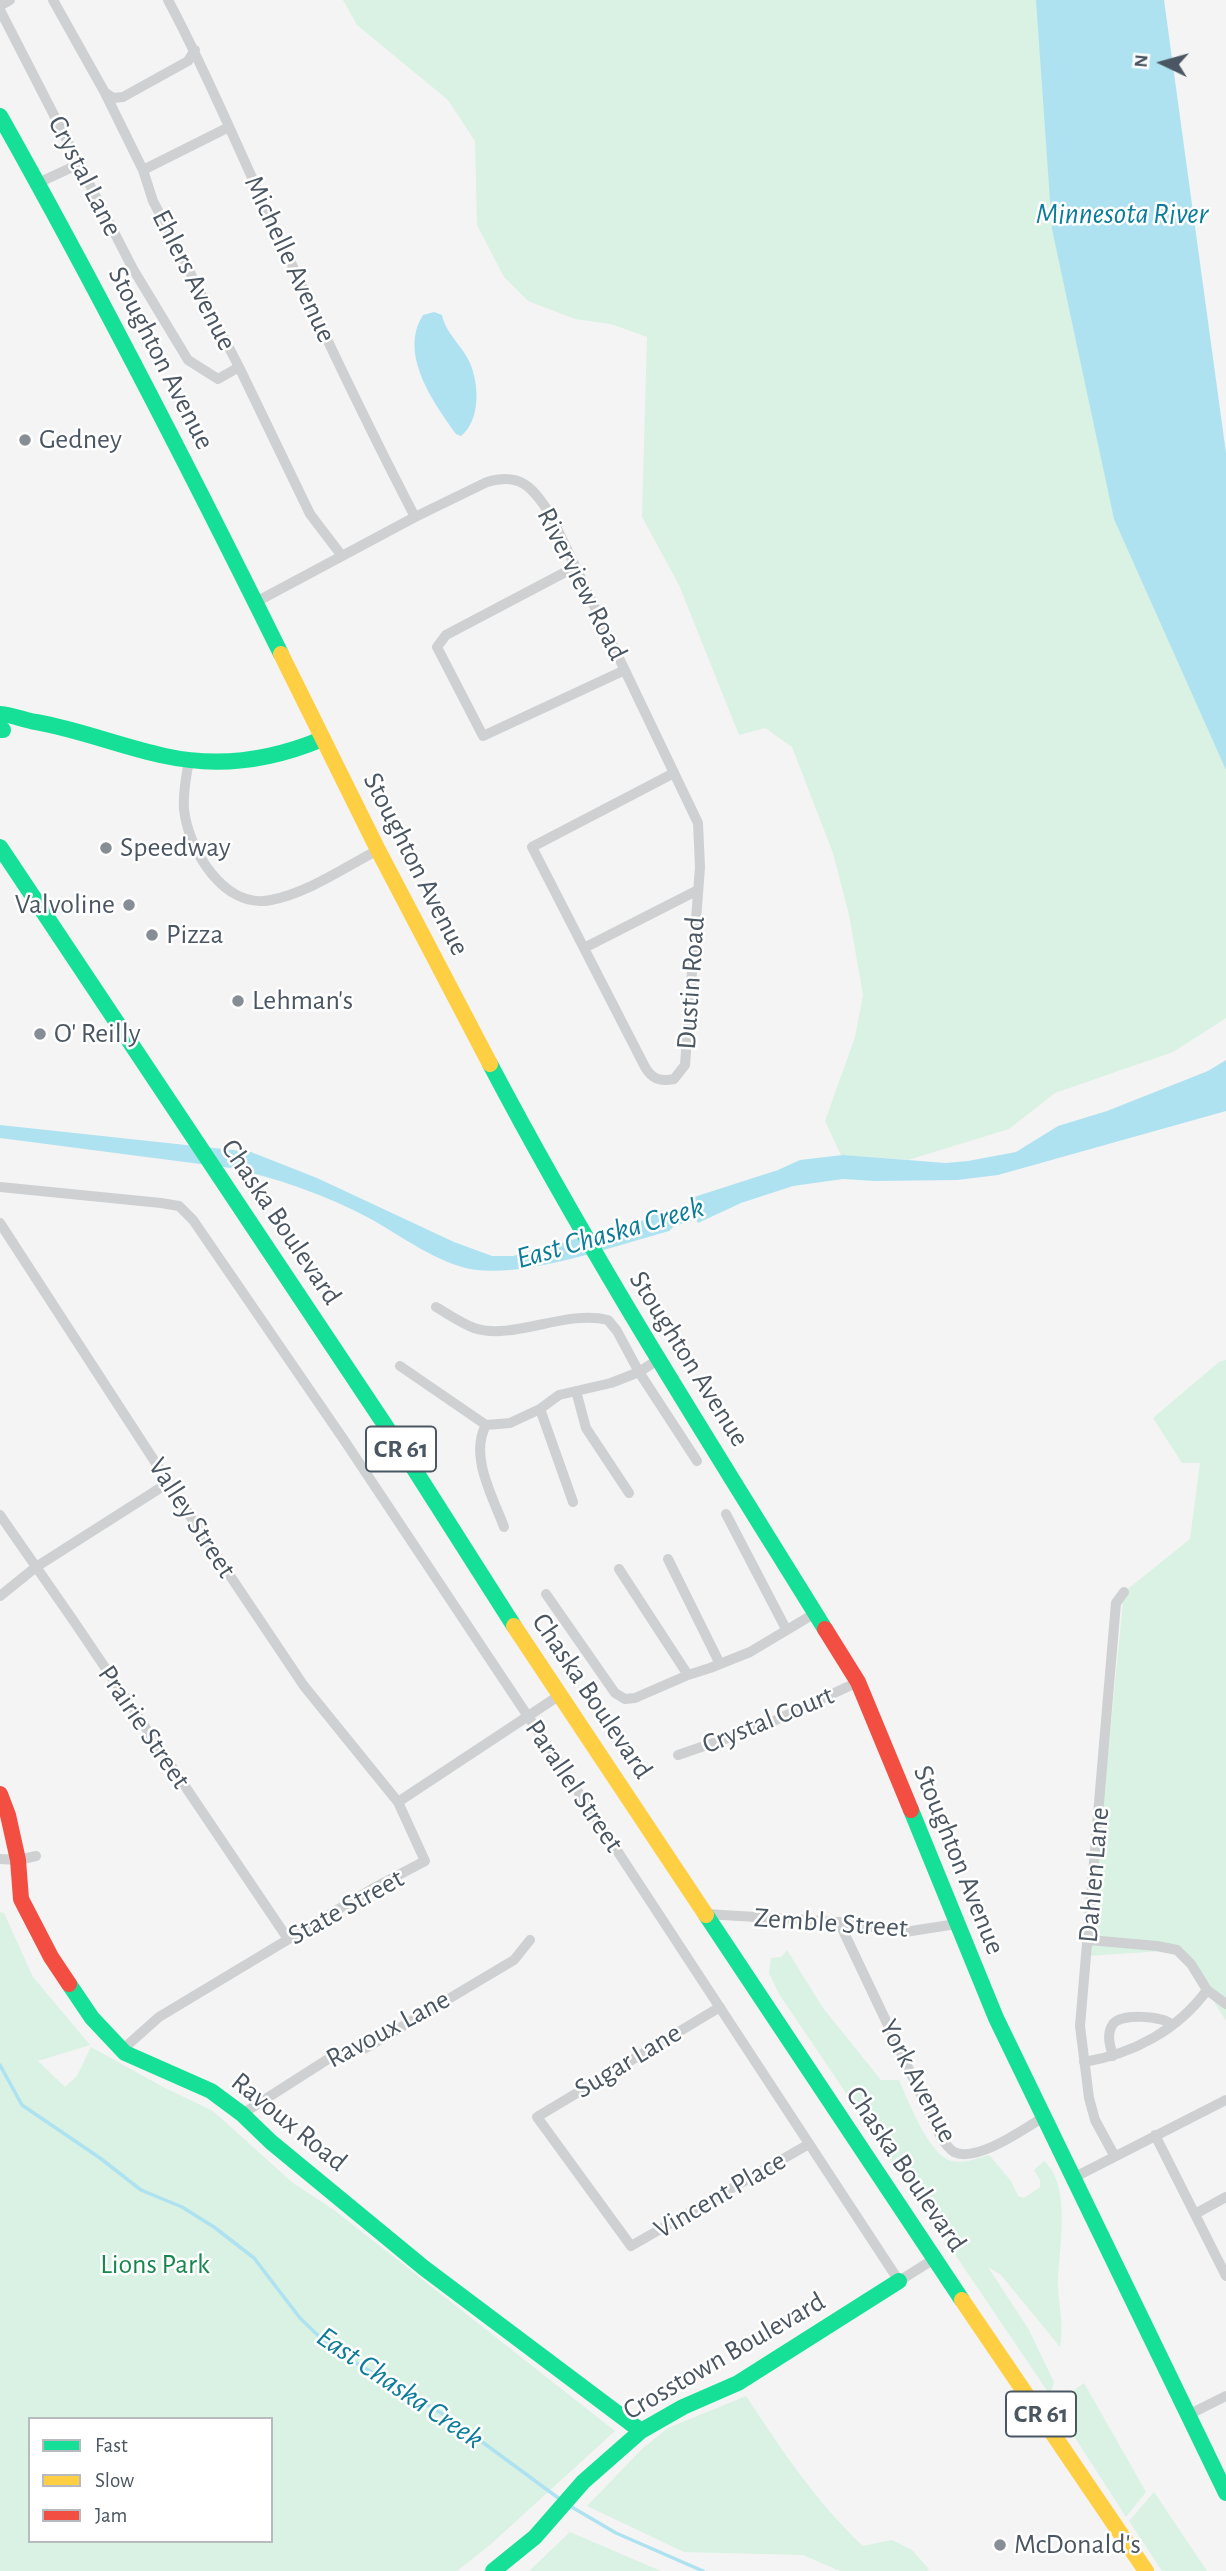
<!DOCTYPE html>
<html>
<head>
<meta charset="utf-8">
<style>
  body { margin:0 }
  #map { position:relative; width:1226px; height:2571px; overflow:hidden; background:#f4f4f4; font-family:"Alegreya Sans",sans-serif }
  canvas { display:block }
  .legend { position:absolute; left:28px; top:2417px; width:245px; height:126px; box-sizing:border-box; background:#fff; border:2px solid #b7bbc0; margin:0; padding:9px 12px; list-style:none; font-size:21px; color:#4a5661 }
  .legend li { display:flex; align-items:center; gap:14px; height:35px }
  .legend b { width:35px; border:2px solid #b7bbc0 }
  .north { position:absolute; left:1128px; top:28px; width:70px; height:70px; -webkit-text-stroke:5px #fff; paint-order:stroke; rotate:275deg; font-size:19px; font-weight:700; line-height:28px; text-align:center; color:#4a5661 }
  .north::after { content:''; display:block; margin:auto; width:24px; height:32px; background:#4a5661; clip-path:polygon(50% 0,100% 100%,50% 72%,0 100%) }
</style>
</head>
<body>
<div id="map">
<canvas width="1226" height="2571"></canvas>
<ul class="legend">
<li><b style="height:9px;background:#16e098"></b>Fast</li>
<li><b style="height:9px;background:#ffcf43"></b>Slow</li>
<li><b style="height:9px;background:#f24e42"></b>Jam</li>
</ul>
<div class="north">N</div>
</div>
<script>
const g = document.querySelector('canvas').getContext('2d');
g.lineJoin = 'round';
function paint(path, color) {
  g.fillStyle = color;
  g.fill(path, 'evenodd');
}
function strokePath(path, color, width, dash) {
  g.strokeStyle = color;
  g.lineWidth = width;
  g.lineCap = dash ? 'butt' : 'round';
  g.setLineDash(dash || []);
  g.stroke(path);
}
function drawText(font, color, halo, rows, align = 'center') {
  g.font = font + ' "Alegreya Sans",sans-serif';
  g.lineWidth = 5;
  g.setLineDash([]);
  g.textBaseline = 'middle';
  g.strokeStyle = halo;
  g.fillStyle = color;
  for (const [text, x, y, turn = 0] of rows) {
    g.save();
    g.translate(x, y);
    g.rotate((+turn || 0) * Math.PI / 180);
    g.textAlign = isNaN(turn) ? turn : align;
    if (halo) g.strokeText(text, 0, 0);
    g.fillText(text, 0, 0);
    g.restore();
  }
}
const green = new Path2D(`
  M 343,0 L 1037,0 L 1226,759 L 1226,1018 L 1173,1052 L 1055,1093 L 1009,1129 L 908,1160 L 841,1155 L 825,1121 L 855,1037 L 863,995 L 849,915 L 833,853 L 792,747 L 765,728 L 739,735 L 679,585 L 642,517 L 647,337 L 611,324 L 575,319 L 528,301 L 504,277 L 477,225 L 475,141 L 448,100 L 357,25 Z
  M 1226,1360 L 1226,2021 L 1207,1990 L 1177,1950 L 1088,1956 L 1124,1592 L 1190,1539 L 1200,1463 L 1182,1463 L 1153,1418 L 1219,1362 Z
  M 0,1912 L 4,1913 L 33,1977 L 90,2045 L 38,2061 L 65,2087 L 77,2076 L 91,2047 L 163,2087 L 213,2111 L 293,2183 L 334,2210 L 615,2431 L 491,2544 L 457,2571 L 0,2571 ZM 30,2419 L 271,2419 L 271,2541 L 30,2541 Z
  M 787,1950 L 823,2008 L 881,2080 L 899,2080 C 908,2100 929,2156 952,2161 C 964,2164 978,2158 989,2155 L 1011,2181 L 1018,2196 L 1024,2198 L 1040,2187 L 1040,2180 L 1034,2170 L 1044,2161 C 1073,2186 1058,2252 1058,2287 C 1059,2308 1064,2326 1060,2347 L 1001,2275 L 988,2267 L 1029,2330 L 1054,2382 L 1050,2395 L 779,1994 L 769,1973 L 771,1958 L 781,1957 Z
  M 1084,2383 L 1146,2492 L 1126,2517 L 1054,2405 Z
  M 746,2396 C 781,2449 816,2502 863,2546 L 892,2540 L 912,2550 L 929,2569 L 927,2571 L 840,2571 L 803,2555 L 684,2552 L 587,2506 L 643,2448 L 668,2428 Z
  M 1154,2492 L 1207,2571 L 1162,2571 L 1129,2521 Z
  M 570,2532 L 661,2571 L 529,2571 Z`);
const water = new Path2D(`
  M 1036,0 L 1164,0 L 1226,453 L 1226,770 L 1114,519 L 1052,229 Z
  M 434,312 L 442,315 C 446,334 462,345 470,363 C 479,384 481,420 461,436 L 456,434 C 434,403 398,354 423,315 Z
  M 1226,1060 L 1226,1111 L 998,1175 L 957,1180 L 875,1181 L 843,1179 L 793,1186 L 741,1203 L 698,1223 L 696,1219 L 674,1226 L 669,1231 C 614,1246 532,1276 477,1270 C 440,1266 399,1234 367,1217 C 326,1195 276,1178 231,1168 L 0,1138 L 0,1125 L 251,1152 L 317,1178 L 454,1242 L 492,1256 L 513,1256 L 641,1221 L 662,1210 L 666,1212 L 693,1204 L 691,1198 L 778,1170 L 800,1160 L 843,1155 L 946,1163 L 968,1161 L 1016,1152 L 1058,1126 L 1107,1111 L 1208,1071 Z`);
const stream = new Path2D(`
  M 0,2065 L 22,2105 L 100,2158 L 141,2190 L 182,2207 L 214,2227 L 254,2258 L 300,2318 L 331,2348 L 451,2419 L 561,2500
  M 570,2506 L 616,2533 L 703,2571`);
const street = new Path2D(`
  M 53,0 L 104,91 L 143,170 L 153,201 L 239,367 L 310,514 L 342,556
  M 168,0 C 204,67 233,137 265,206 C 313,311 362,415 415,517
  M 0,6 L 10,0
  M 0,10 L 133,269 L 188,360 L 218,379 L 239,367
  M 106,93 L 113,98 L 123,97 L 188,61 L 195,50
  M 143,170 L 229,127
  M 38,183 L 79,164
  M 575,567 L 446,635 L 437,647 L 483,736 L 625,670
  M 256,602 L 415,517 L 487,482 C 521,472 533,488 550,514 L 698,823 L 700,867 L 685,1065 L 674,1079 C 660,1082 652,1079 645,1067 L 532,847 L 674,773
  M 189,761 C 186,776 183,793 184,809 C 188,849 224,910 271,900 C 308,893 345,867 378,850
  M 584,948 L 698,890
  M 0,1187 L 161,1203 L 179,1206 L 193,1220 L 344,1440 L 601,1826 L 899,2281 L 934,2259
  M 0,1223 L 196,1525 L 304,1686 L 398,1802 L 425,1861 L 372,1889 L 159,2017 L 122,2050
  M 436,1307 C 448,1314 461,1323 474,1328 C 513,1341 566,1309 608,1320 L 617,1331 L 639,1372 L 697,1461
  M 400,1366 L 486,1425
  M 576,1391 L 586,1428 L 629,1493
  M 540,1409 L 573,1502
  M 726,1514 L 786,1629
  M 0,1515 L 73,1620 L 288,1939
  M 504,1527 C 493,1497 469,1456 486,1425 L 510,1423 L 540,1409 L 559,1395 L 611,1383 L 639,1372 L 659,1359
  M 668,1559 L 720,1664
  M 619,1569 L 688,1675
  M 546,1594 L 615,1693 L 625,1699 L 635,1698 L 688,1675 L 710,1668 L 750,1652 L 817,1612
  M 0,1596 L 36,1567 L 168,1483
  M 678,1755 L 763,1726 L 858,1682
  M 398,1802 L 560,1695
  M 0,1859 L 18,1860 L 36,1856
  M 706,1914 L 839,1922 L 905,1932 L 956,1924
  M 839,1922 L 942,2139 C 945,2143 949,2149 954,2152 C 976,2163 1024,2129 1042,2118
  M 1089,1940 L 1157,1946 L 1177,1950 L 1191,1964 L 1207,1990 L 1226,2004
  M 720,2007 L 537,2117 L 631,2246 L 809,2144
  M 1113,2056 C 1110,2046 1106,2034 1113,2024 C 1122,2013 1162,2016 1171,2024
  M 1084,2062 C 1133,2054 1178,2030 1207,1990
  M 242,2114 L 336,2054 L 366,2048 L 514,1960 L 530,1940
  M 1155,2135 L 1226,2276
  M 1114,2155 L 1095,2120 L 1089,2098 L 1080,2026 L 1116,1603 L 1124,1592
  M 1073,2178 L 1226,2100
  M 1195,2214 L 1226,2197
  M 1188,2415 L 1226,2396`);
const fast = new Path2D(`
  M 0,116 C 99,292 191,472 281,654
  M 0,714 C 13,715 24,720 36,722 C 81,730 122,747 165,756 C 219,768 272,760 322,739
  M 0,730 L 3,730
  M 0,847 L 411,1464 L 514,1626
  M 490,1064 C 592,1258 710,1443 825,1629
  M 911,1810 L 996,2018 L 1226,2493
  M 706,1915 L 962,2300
  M 69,1984 L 92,2018 L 125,2053 L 211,2091 L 242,2114 L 271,2142 L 424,2268 L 641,2431
  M 493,2571 L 535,2537 L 583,2482 L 641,2431 L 683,2407 L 738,2383 L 899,2281`);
const slow = new Path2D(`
  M 281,654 L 378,850 L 490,1064
  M 514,1626 L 706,1915
  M 962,2300 L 1146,2571`);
const jam = new Path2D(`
  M 825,1629 L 858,1682 L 911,1810
  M 0,1794 L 8,1815 L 18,1860 L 21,1899 L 51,1957 L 69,1984`);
const markers = [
  [25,440,7,"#868d94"],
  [106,848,7,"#868d94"],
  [129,905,7,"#868d94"],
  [152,935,7,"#868d94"],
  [238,1001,7,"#868d94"],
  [40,1034,7,"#868d94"],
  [1000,2545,7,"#868d94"]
];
const shields = [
  [401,1449,70],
  [1041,2414,70]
];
const shieldNames = [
  ["CR 61",401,1449],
  ["CR 61",1041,2414]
];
const streetNames = [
  ["Crystal Lane",85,176,63],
  ["Michelle Avenue",290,259,65],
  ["Ehlers Avenue",194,280,63],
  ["Stoughton Avenue",161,358,63],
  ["Riverview Road",582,584,63],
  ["Stoughton Avenue",416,864,63],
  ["Dustin Road",691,983,-86],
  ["Chaska Boulevard",281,1222,56],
  ["Stoughton Avenue",689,1359,58],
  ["Valley Street",192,1518,57],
  ["Chaska Boulevard",592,1696,56],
  ["Crystal Court",768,1720,-22],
  ["Prairie Street",144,1727,56],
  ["Parallel Street",574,1786,56],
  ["Stoughton Avenue",959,1860,68],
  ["Dahlen Lane",1094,1875,-85],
  ["State Street",346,1907,-29],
  ["Zemble Street",831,1923,4],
  ["Ravoux Lane",388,2029,-28],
  ["Sugar Lane",628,2061,-31],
  ["York Avenue",918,2081,62],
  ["Ravoux Road",289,2122,39],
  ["Chaska Boulevard",906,2169,56],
  ["Vincent Place",720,2195,-30],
  ["Crosstown Boulevard",724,2356,-30]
];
const poiNames = [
  ["Gedney",39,440],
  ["Speedway",120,848],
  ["Valvoline",115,905,"right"],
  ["Pizza",166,935],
  ["Lehman's",252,1001],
  ["O' Reilly",54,1034],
  ["McDonald's",1014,2545]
];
const parkNames = [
  ["Lions Park",155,2265]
];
const waterNames = [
  ["Minnesota River",1122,214],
  ["East Chaska Creek",610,1233,-16],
  ["East Chaska Creek",400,2388,34]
];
paint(green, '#d9f2e3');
paint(water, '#aee2f0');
strokePath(stream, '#aee2f0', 3.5);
strokePath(street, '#ced0d2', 10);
strokePath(fast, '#16e098', 16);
strokePath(slow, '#ffcf43', 16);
strokePath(jam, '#f24e42', 16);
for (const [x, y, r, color] of markers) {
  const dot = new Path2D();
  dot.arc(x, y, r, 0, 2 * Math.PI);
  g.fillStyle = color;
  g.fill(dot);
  strokePath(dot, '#fff', 2.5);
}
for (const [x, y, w] of shields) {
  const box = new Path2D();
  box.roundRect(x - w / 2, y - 22.5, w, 45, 5);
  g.fillStyle = '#fff';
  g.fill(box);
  strokePath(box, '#4a5661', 2);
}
drawText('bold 26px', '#4a5661', null, shieldNames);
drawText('28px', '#4a5661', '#fff', streetNames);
drawText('28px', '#4a5661', '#fff', poiNames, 'left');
drawText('28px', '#17864f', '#fff', parkNames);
drawText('italic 30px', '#0c7c9b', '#fff', waterNames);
</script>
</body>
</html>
